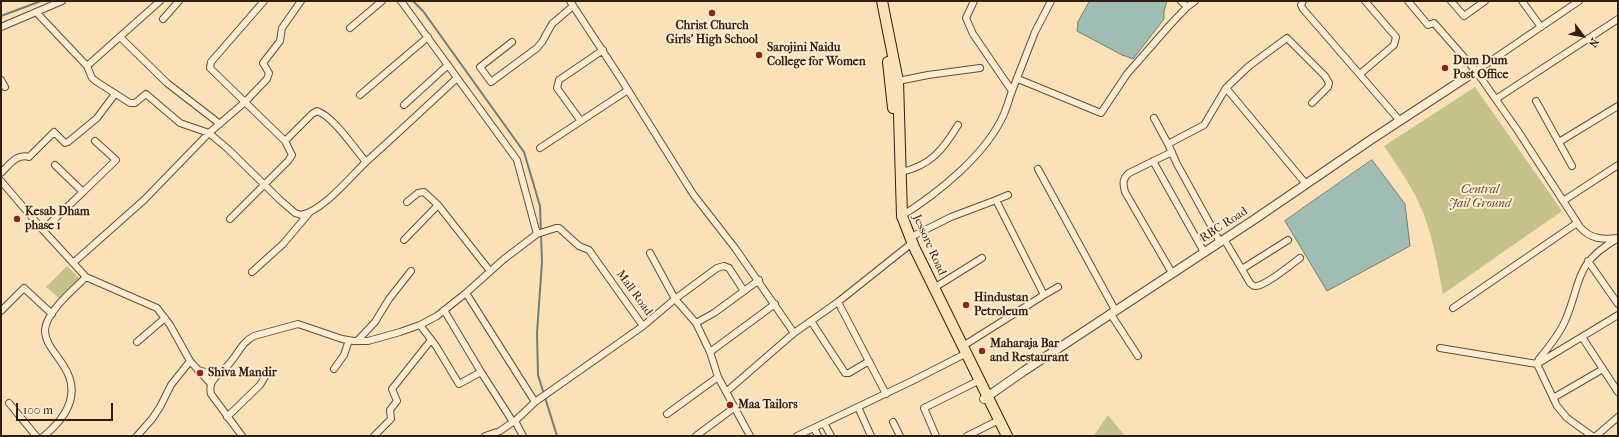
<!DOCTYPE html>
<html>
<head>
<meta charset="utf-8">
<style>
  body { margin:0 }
  #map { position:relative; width:1619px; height:437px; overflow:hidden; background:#fbe1b8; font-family:"IM FELL French Canon",serif }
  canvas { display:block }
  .frame { position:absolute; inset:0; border:2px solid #321d11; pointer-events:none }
  .north { position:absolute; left:1563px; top:16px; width:40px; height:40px; -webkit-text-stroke:3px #fcecd1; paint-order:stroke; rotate:122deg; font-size:11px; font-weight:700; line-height:16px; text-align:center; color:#321d11 }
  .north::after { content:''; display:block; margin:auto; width:14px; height:18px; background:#321d11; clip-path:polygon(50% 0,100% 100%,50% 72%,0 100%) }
  .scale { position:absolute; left:16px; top:403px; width:97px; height:18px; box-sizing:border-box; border:2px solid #321d11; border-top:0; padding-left:5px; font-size:12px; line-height:14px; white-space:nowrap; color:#321d11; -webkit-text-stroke:3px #fcecd1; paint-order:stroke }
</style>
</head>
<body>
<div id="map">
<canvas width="1619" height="437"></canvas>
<div class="frame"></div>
<div class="north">N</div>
<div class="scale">100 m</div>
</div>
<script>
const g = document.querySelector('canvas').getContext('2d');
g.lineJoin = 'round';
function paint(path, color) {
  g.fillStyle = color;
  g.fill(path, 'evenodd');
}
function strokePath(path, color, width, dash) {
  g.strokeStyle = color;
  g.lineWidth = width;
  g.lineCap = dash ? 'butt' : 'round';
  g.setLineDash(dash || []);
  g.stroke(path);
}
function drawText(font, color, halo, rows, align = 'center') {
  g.font = font + ' "IM FELL French Canon",serif';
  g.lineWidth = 4;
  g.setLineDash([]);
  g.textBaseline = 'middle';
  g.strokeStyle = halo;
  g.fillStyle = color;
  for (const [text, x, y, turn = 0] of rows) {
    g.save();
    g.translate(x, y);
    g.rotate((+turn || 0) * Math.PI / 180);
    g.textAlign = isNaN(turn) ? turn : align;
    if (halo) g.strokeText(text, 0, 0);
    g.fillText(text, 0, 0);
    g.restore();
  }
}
const green = new Path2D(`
  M 1475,87 L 1562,211 L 1443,294 C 1437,263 1432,230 1418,201 C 1409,182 1396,164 1384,146 Z
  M 67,266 L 79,278 L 59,298 L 46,287 Z
  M 1108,415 L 1125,436 L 1092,436 L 1095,434 Z`);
const water = new Path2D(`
  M 1090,1 L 1167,1 L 1164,11 L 1164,19 L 1133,59 L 1122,55 L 1077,31 L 1078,22 Z
  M 1372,160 L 1405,204 L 1410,246 L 1327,291 L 1285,221 Z`);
const stream = new Path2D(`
  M 413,1 L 423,11 L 524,152 L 540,206 L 542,262 L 537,333 L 538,375 L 557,436
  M 1,16 L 41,1`);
const minor = new Path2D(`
  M 264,1 L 211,62 L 210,68 L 285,141 L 312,114 L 317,111 C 334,117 354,148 366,162
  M 401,1 L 517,160 L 537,234 L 556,228 L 559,228 L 579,246 L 589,250 L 643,326 L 675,299 L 696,323 L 710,352 L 718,377 L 750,436
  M 570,1 L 621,79 L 693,194 L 735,248 L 794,333
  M 1303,1 L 1301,5 L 1303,9 L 1400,121
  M 1408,1 L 1428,25 L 1434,23 L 1476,71 L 1518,131 L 1580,227 C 1590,239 1603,240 1618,238
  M 1451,1 L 1464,16 L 1485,1
  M 1522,1 L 1541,27
  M 1187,7 L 1195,1
  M 36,12 L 87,66 L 160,1
  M 163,19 L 179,1
  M 1,27 L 62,1
  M 350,28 L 382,1
  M 120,37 L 167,83 L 220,124
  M 512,42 L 480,67 L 491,82 L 537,48 L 542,42 L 552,24 L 573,6
  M 87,66 L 92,78 L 97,82 L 130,103 L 135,103 L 146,94 L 180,123 L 209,133 L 228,149 L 280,200 L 295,213 L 301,215 C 324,210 350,177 367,161 C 397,134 427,106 457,78
  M 1476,71 L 1579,1
  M 1360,74 L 1394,45 L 1396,37 L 1365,1
  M 1018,79 L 1101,113 L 1127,74 L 1169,26 L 1187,7 L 1181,1
  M 1,80 L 5,87
  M 898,81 L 928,75 L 980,68
  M 1226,88 L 1306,184
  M 1012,91 L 1035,32 L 1051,1
  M 360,95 L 428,37
  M 1496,99 L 1618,19
  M 1536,101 L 1572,166
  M 404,105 L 448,65
  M 1154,118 L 1168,144
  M 580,120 L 557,88 L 559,80 L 603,50
  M 1559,142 L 1618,106
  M 540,148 L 628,90
  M 1172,152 L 1129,173 C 1122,179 1123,184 1125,192 L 1172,273
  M 1153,161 L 1204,252
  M 1038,169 L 1115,310
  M 901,172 C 930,166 943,150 958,125
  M 1,173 C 9,165 17,153 29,157 L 54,132 L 65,143 L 68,142 L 97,118 L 115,94
  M 1,181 L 42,229 L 86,277 L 157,308 L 170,325 L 190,361 L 211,384
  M 83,192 L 116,160 L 95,141
  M 996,200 L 1008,195
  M 1563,201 L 1618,165
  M 407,202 L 418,193 L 424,192 L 438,205
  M 900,217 C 937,194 986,155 1004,114 C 1007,107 1009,99 1012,91 L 973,34 L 966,18 L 974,1
  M 230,219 L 288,161 L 292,155 L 285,141
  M 43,230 L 83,192 L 55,165
  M 909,238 L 951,217 L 996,200 L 1044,295 L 963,346
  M 1224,239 L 1250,283 C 1252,285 1253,286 1255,286 C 1264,287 1292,264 1300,258
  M 404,240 L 438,205 L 490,271
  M 1220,242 L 1177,164 L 1168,144 L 1204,125 L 1226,88 L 1249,66 L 1287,38 L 1325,76 L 1329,83 L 1328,87 L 1312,103
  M 650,253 L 675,299 L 717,268 L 724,266 L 729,268 L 744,291
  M 1588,261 L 1618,304
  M 73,263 L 144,200 L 209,133 L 245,102 L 267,79 L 269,73 L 263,63 L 280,41 L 282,28 L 301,1
  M 1242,269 L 1288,240
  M 252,272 L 283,244 L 310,212
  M 934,288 L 982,258
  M 466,293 L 535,402 L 643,326
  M 1044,295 L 1058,287
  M 838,302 L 886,394
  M 1453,308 L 1577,223
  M 444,310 L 481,372
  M 1,311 L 24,288 L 52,314
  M 1110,313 L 1138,356
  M 811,321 L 845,373 L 849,373 L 869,361
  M 696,323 L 714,313 L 759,280
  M 420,325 L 436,346 L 459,384 L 481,372 L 513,422 L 515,421
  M 1582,337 L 1618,392
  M 357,341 L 375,322 L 389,299 L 411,271
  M 137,342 L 165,318
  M 1440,348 L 1537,364 L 1618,315
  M 710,352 L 775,304
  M 334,369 L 344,355 L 349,340
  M 198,370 L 217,375
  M 726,392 L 794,333 L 838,302 L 912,243
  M 1553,398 L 1603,369
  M 9,403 L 36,436
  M 858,407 L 871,436
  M 667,414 L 718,377
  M 227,417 L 260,385 L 269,370
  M 893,422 L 900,436
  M 824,423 L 831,436
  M 814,428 L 818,436
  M 44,436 C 67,417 82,393 63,365 C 56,353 45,344 45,330 C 46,312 74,289 86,277
  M 137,436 L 152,419 L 160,407 L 171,385 L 190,361
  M 242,436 L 211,394 C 210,390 210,386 212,382 C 217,374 223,371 229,364 C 238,354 242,342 254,336 L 298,324 L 342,339 L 354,341 L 368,341 L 400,332 L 420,325 L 437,316 L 466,293 L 504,259 L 537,234
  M 374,436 L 391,419 L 390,410 L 397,401 L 392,389 L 431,340
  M 485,436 L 500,431 L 513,422
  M 523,436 L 515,421 L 535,402
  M 696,436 L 735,407
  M 797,436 L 912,381 L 963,355
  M 936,436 L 924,408 L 976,382
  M 967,436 L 995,422
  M 1592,436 L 1567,418 L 1557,406 L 1537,364 L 1539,359 C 1548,348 1559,335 1565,321 C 1582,282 1573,264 1617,239
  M 1596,436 L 1618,417`);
const tertiary = new Path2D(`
  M 984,399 L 1024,371 L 1255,219 L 1372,139 L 1476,71`);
const primary = new Path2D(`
  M 882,1 L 898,81 L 902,216 L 914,247 L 1007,436
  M 888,62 L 893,108`);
const markers = [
  [712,13,4,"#8f2418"],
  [759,55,4,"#8f2418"],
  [1445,68,4,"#8f2418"],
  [17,219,4,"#8f2418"],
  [966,305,4,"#8f2418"],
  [982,351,4,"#8f2418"],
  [200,373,4,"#8f2418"],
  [730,405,4,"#8f2418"]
];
const poiNames = [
  ["Christ Church",712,26,"center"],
  ["Girls' High School",712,40,"center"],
  ["Sarojini Naidu",767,48],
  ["College for Women",767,62],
  ["Dum Dum",1453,61],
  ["Post Office",1453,75],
  ["Kesab Dham",25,212],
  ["phase 1",25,226],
  ["Hindustan",974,298],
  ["Petroleum",974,312],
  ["Maharaja Bar",990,344],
  ["and Restaurant",990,358],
  ["Shiva Mandir",208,373],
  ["Maa Tailors",738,405]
];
const parkNames = [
  ["Central",1480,190],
  ["Jail Ground",1480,204]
];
const streetNames = [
  ["RBC Road",1224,225,-33],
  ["Jessore Road",929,245,66],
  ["Mall Road",634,293,54]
];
paint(green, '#c4c18b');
paint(water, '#9fbdb2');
strokePath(water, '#737d72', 1);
strokePath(stream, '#737d72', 2);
strokePath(minor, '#644e3b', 8);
strokePath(tertiary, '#644e3b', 10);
strokePath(primary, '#321d11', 12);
strokePath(minor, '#fcecd1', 6);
strokePath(tertiary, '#fcecd1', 8);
strokePath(primary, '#fbe1b8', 10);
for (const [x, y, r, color] of markers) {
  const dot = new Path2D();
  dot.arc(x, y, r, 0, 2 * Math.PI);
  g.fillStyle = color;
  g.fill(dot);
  strokePath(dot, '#fcecd1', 1.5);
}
drawText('bold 12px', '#321d11', '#fcecd1', poiNames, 'left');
drawText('italic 12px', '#5e4e36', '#fcecd1', parkNames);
drawText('12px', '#321d11', '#fcecd1', streetNames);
</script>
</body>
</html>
